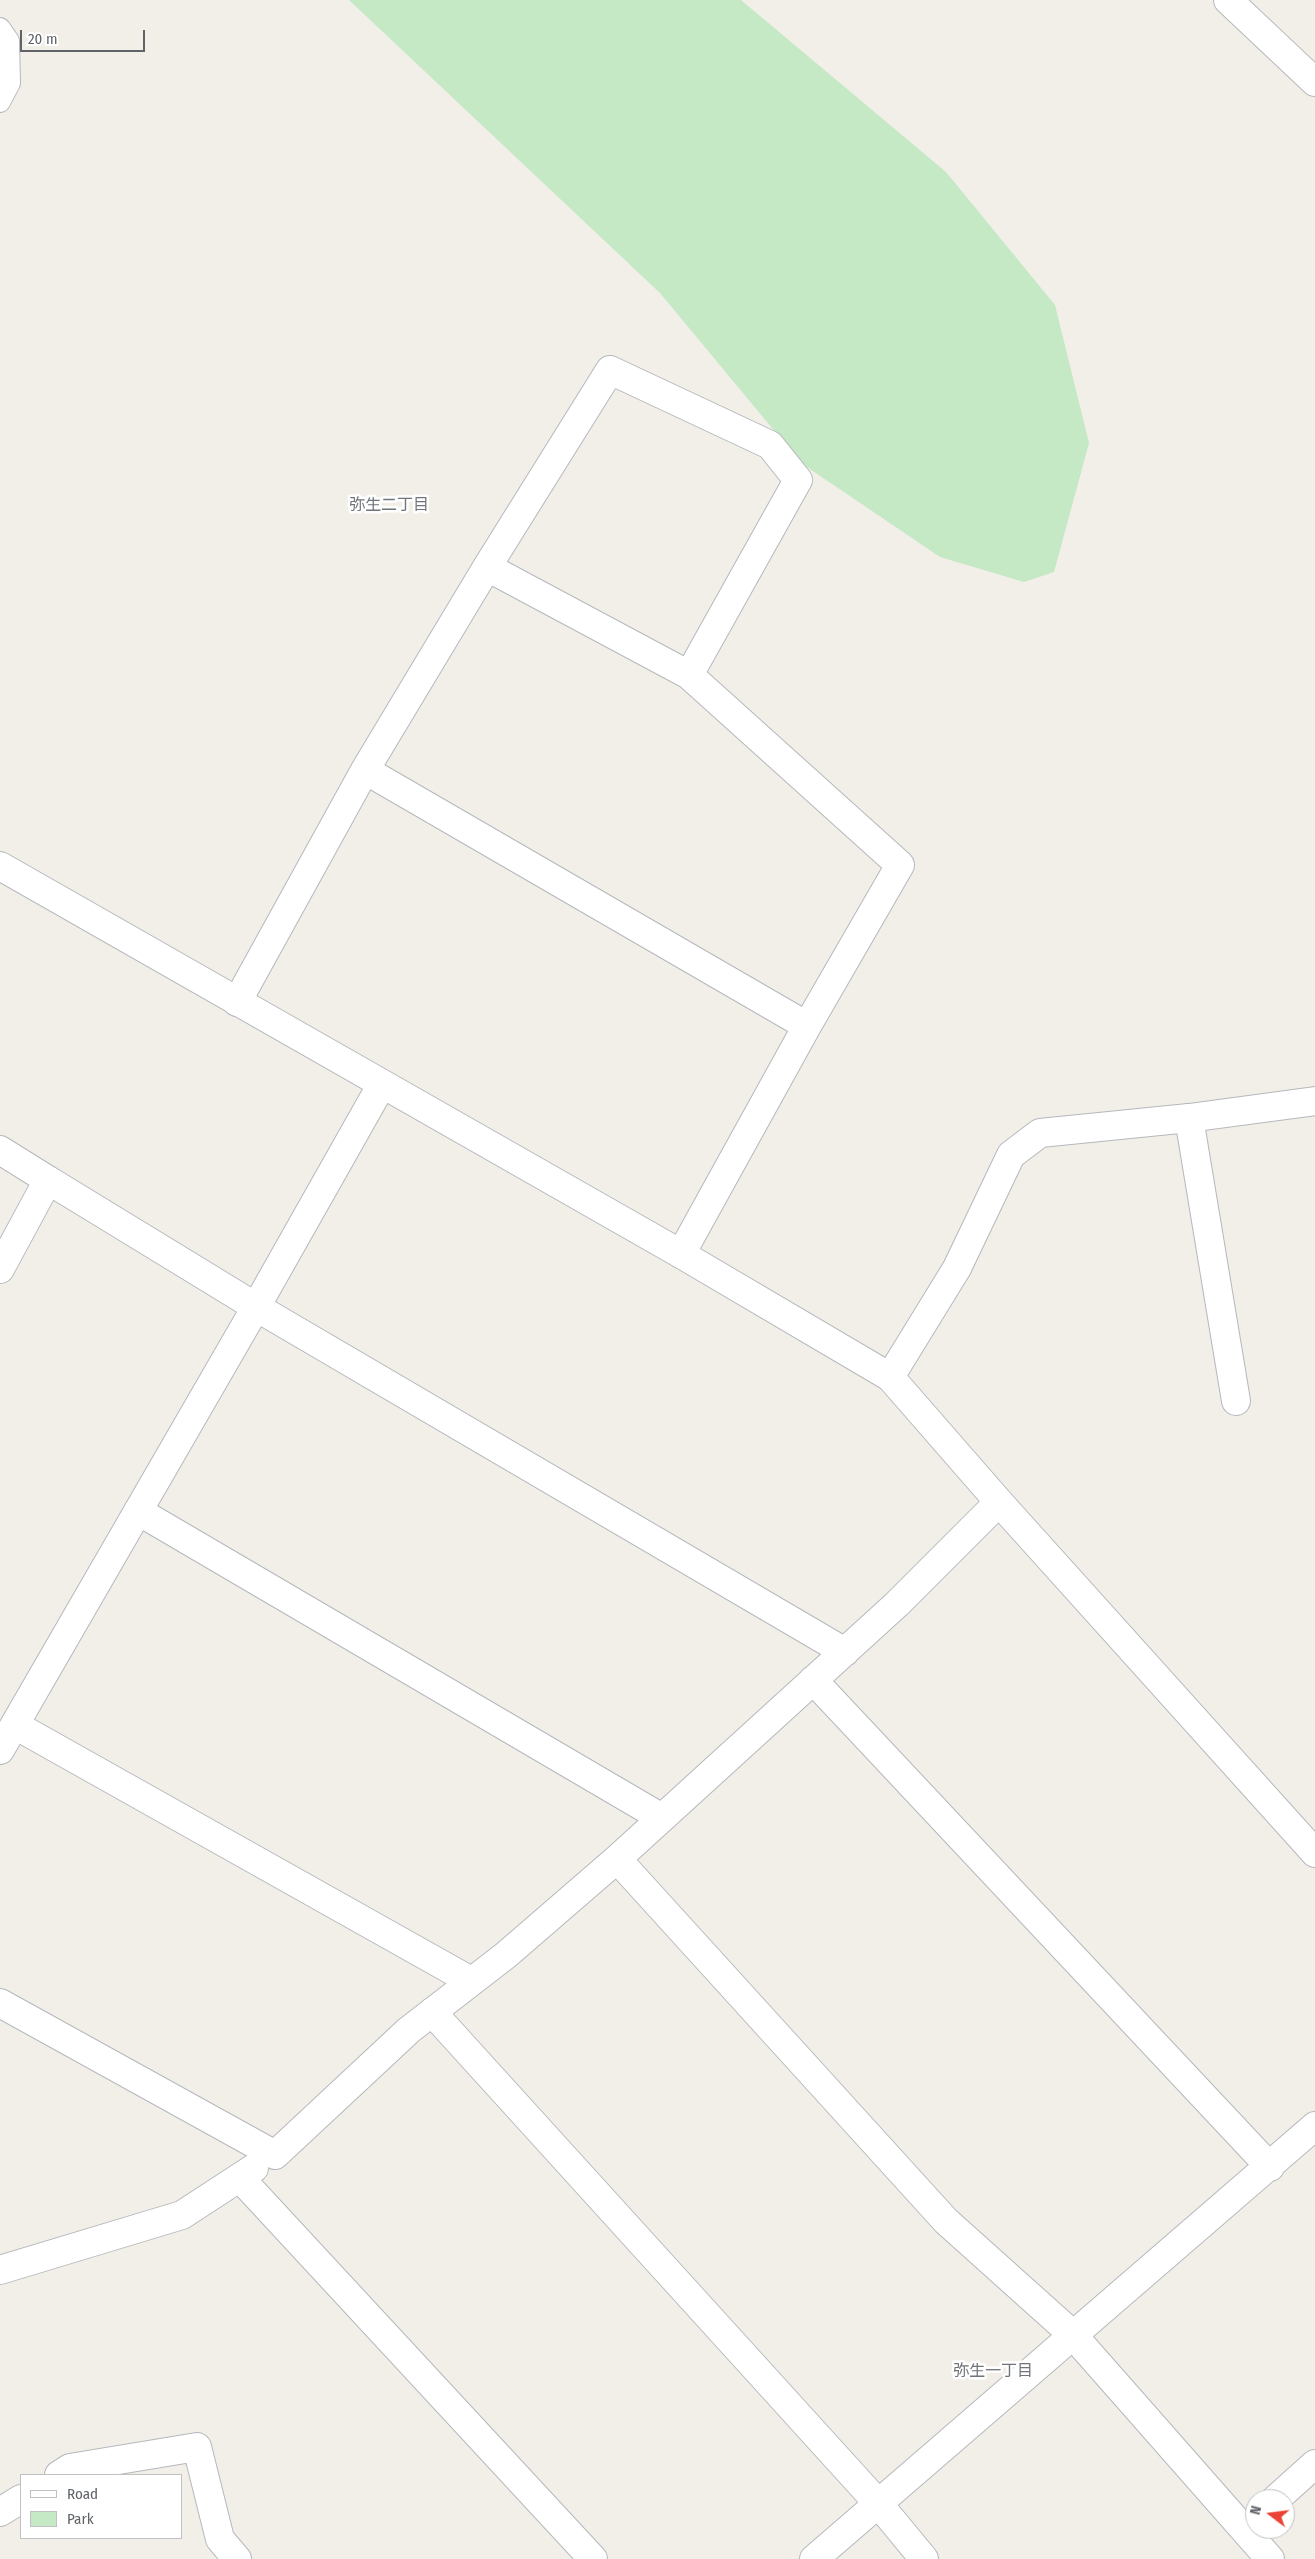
<!DOCTYPE html>
<html>
<head>
<meta charset="utf-8">
<style>
  body { margin:0 }
  #map { position:relative; width:1315px; height:2559px; overflow:hidden; background:#f1efe8; font-family:"Fira Sans Condensed",sans-serif }
  canvas { display:block }
  .legend { position:absolute; left:20px; top:2474px; width:162px; height:65px; box-sizing:border-box; background:#fff; border:1px solid #bfc1c3; margin:0; padding:6px 9px; list-style:none; font-size:15px; color:#5f6368 }
  .legend li { display:flex; align-items:center; gap:10px; height:25px }
  .legend b { width:25px; border:1px solid #bfc1c3 }
  .north { position:absolute; left:1245px; top:2489px; width:50px; height:50px; box-sizing:border-box; background:#fff; border:1px solid #bfc1c3; border-radius:50%; rotate:285deg; font-size:14px; font-weight:700; line-height:20px; text-align:center; color:#5f6368 }
  .north::after { content:''; display:block; margin:auto; width:18px; height:22px; background:#ea4335; clip-path:polygon(50% 0,100% 100%,50% 72%,0 100%) }
  .scale { position:absolute; left:20px; top:30px; width:125px; height:22px; box-sizing:border-box; border:2px solid #5f6368; border-top:0; padding-left:6px; font-size:15px; line-height:18px; white-space:nowrap; color:#5f6368; -webkit-text-stroke:4px #fff; paint-order:stroke }
</style>
</head>
<body>
<div id="map">
<canvas width="1315" height="2559"></canvas>
<ul class="legend">
<li><b style="height:6px;background:#fff"></b>Road</li>
<li><b style="height:14px;background:#c5e8c5"></b>Park</li>
</ul>
<div class="north">N</div>
<div class="scale">20 m</div>
</div>
<script>
const g = document.querySelector('canvas').getContext('2d');
g.lineJoin = 'round';
function paint(path, color) {
  g.fillStyle = color;
  g.fill(path, 'evenodd');
}
function strokePath(path, color, width, dash) {
  g.strokeStyle = color;
  g.lineWidth = width;
  g.lineCap = dash ? 'butt' : 'round';
  g.setLineDash(dash || []);
  g.stroke(path);
}
function drawText(font, color, halo, rows, align = 'center') {
  g.font = font + ' "Fira Sans Condensed","Noto Sans JP",sans-serif';
  g.lineWidth = 5;
  g.setLineDash([]);
  g.textBaseline = 'middle';
  g.strokeStyle = halo;
  g.fillStyle = color;
  for (const [text, x, y, turn = 0] of rows) {
    g.save();
    g.translate(x, y);
    g.rotate((+turn || 0) * Math.PI / 180);
    g.textAlign = isNaN(turn) ? turn : align;
    if (halo) g.strokeText(text, 0, 0);
    g.fillText(text, 0, 0);
    g.restore();
  }
}
const green = new Path2D(`
  M 349,0 L 741,0 L 946,172 L 1055,305 L 1089,443 L 1054,572 L 1024,582 L 940,557 L 801,463 L 660,293 Z`);
const service = new Path2D(`
  M 0,28 L 9,41 L 10,83 L 0,102`);
const minor = new Path2D(`
  M 1228,0 L 1315,82
  M 487,567 L 689,675
  M 365,770 L 807,1026
  M 237,1002 L 365,770 L 487,567 L 610,370 L 770,445 L 798,480 L 689,675 L 900,865 L 807,1026 L 681,1254
  M 1189,1118 L 1236,1401
  M 0,1150 L 48,1180 L 0,1269
  M 48,1180 L 256,1307 L 845,1652
  M 957,1268 L 890,1377 L 999,1502 L 1315,1853
  M 138,1511 L 662,1818
  M 813,1680 L 1270,2167
  M 15,1725 L 471,1981
  M 617,1859 L 946,2221 L 1072,2334 L 1270,2559
  M 0,2003 L 275,2155 L 409,2030 L 506,1955 L 617,1859 L 897,1604 L 999,1502
  M 432,2012 L 877,2502 L 924,2559
  M 240,2178 L 593,2559
  M 0,2270 L 182,2215 L 254,2168
  M 59,2475 L 70,2468 L 197,2447 L 220,2539 L 237,2559
  M 1276,2499 L 1315,2464
  M 0,2512 L 21,2499
  M 814,2559 L 1315,2126`);
const tertiary = new Path2D(`
  M 0,866 L 681,1254 L 890,1377
  M 957,1268 L 1011,1155 L 1040,1133 L 1189,1118 L 1315,1101
  M 0,1750 L 256,1307 L 382,1084`);
const neighbourhoodNames = [
  ["弥生二丁目",389,506],
  ["弥生一丁目",993,2372]
];
paint(green, '#c5e8c5');
strokePath(service, '#b5b8bc', 22);
strokePath(minor, '#b5b8bc', 30);
strokePath(tertiary, '#b5b8bc', 30);
strokePath(service, '#fff', 20);
strokePath(minor, '#fff', 28);
strokePath(tertiary, '#fff', 28);
drawText('16px', '#70757a', '#fff', neighbourhoodNames);
</script>
</body>
</html>
